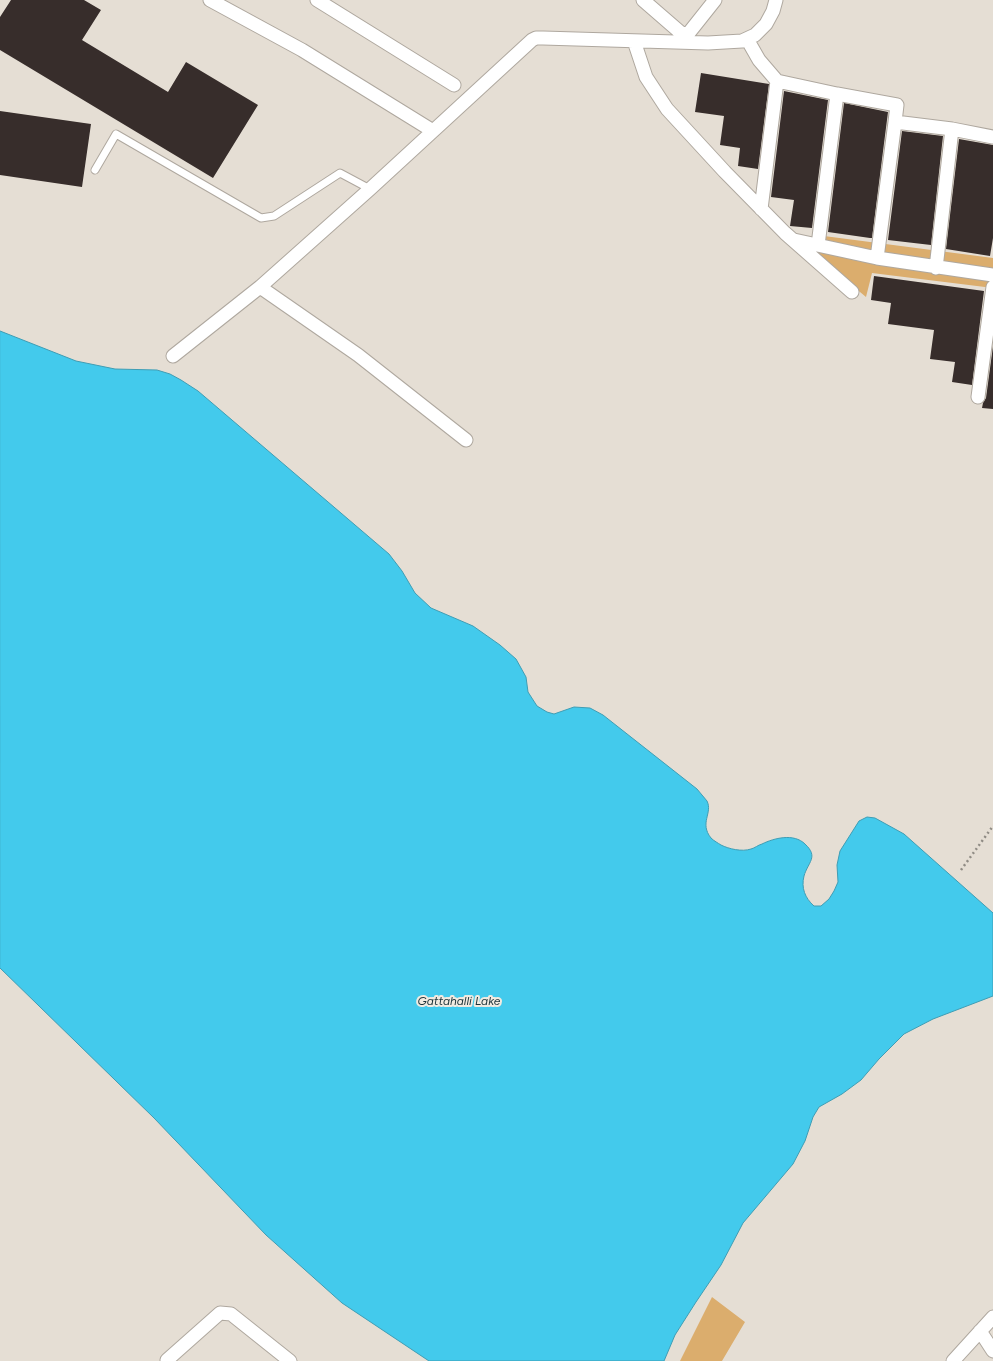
<!DOCTYPE html>
<html>
<head>
<meta charset="utf-8">
<style>
  body { margin:0 }
  canvas { display:block; background:#e5ded4 }
</style>
</head>
<body>
<canvas width="993" height="1361"></canvas>
<script>
const g = document.querySelector('canvas').getContext('2d');
g.lineJoin = 'round';
function paint(path, color) {
  g.fillStyle = color;
  g.fill(path, 'evenodd');
}
function strokePath(path, color, width, dash) {
  g.strokeStyle = color;
  g.lineWidth = width;
  g.lineCap = dash ? 'butt' : 'round';
  g.setLineDash(dash || []);
  g.stroke(path);
}
function drawText(font, color, halo, rows, align = 'center') {
  g.font = font + ' Figtree,sans-serif';
  g.lineWidth = 4;
  g.setLineDash([]);
  g.textBaseline = 'middle';
  g.strokeStyle = halo;
  g.fillStyle = color;
  for (const [text, x, y, turn = 0] of rows) {
    g.save();
    g.translate(x, y);
    g.rotate((+turn || 0) * Math.PI / 180);
    g.textAlign = isNaN(turn) ? turn : align;
    if (halo) g.strokeText(text, 0, 0);
    g.fillText(text, 0, 0);
    g.restore();
  }
}
const green = new Path2D(`
  M 824,236 L 993,258 L 993,288 L 872,273 L 866,297 L 818,257 Z
  M 712,1297 L 745,1322 L 722,1361 L 680,1361 Z`);
const water = new Path2D(`
  M 0,331 L 76,361 L 115,369 L 157,370 L 170,374 L 181,380 L 198,391 L 389,554 L 402,571 L 415,593 L 431,608 L 473,626 L 500,645 L 516,659 L 526,677 L 528,692 L 537,706 L 547,712 L 554,714 L 574,707 L 590,708 L 603,715 L 697,789 C 700,793 704,797 707,801 C 713,813 699,823 711,838 C 714,841 718,843 721,845 C 729,849 742,852 751,849 C 755,848 758,845 762,844 C 774,838 794,833 805,844 C 819,857 808,862 804,876 C 801,888 805,898 814,906 L 821,906 L 829,899 L 834,891 L 838,882 L 837,865 L 840,851 L 859,821 L 867,817 L 875,818 L 904,834 L 993,913 L 993,996 L 933,1019 L 904,1034 L 879,1059 L 861,1080 L 842,1094 L 819,1107 L 813,1117 L 805,1141 L 793,1164 L 743,1223 L 721,1265 L 696,1302 L 675,1335 L 664,1361 L 429,1361 L 342,1303 L 266,1235 L 154,1118 L 0,968 Z`);
const building = new Path2D(`
  M 11,0 L 84,0 L 101,10 L 82,40 L 168,92 L 186,62 L 258,105 L 213,178 L 0,50 L 0,17 Z
  M 701,73 L 769,84 L 758,169 L 738,166 L 740,148 L 720,145 L 724,116 L 695,112 Z
  M 784,91 L 828,100 L 812,228 L 790,226 L 794,200 L 771,197 Z
  M 844,103 L 888,112 L 872,238 L 870,238 L 828,232 Z
  M 0,111 L 91,124 L 82,187 L 0,175 Z
  M 902,131 L 943,136 L 931,245 L 888,240 Z
  M 959,139 L 993,145 L 993,238 L 990,256 L 946,249 Z
  M 874,276 L 984,291 L 972,385 L 952,382 L 955,362 L 930,359 L 934,330 L 888,324 L 891,303 L 871,300 Z
  M 993,346 L 993,409 L 982,408 L 983,403 L 986,398 Z`);
const path = new Path2D(`
  M 961,870 L 993,826`);
const service = new Path2D(`
  M 95,170 L 116,134 L 261,218 L 274,216 L 340,173 L 370,189`);
const minor = new Path2D(`
  M 210,0 L 302,50 L 433,131
  M 317,0 L 454,85
  M 643,0 L 681,33 L 688,34 L 715,0
  M 747,39 L 759,60 L 777,81
  M 634,41 L 646,77 L 667,109 L 725,172 L 785,233 L 852,292
  M 761,209 L 777,81 L 837,94 L 897,105 L 895,122 L 952,129 L 993,137
  M 794,240 L 877,258 L 993,275
  M 818,245 L 837,94
  M 877,258 L 895,122
  M 936,268 L 952,129
  M 260,287 L 358,355 L 466,440
  M 173,356 L 260,287 L 370,189 L 532,40 L 536,38 L 543,38 L 708,43 L 742,41 L 755,35 L 766,24 L 773,11 L 776,0
  M 978,397 L 993,287
  M 980,1331 L 993,1351
  M 167,1360 L 220,1313 L 231,1314 L 290,1361
  M 953,1361 L 993,1317`);
const waterNames = [
  ["Gattahalli Lake",459,1001]
];
paint(green, '#dbad6d');
paint(water, '#43caec');
strokePath(water, '#3f9db4', 1);
paint(building, '#372d2b');
strokePath(service, '#afa89f', 9);
strokePath(minor, '#afa89f', 15);
strokePath(path, '#908c85', 2.5, [2, 3]);
strokePath(service, '#fff', 7);
strokePath(minor, '#fff', 13);
drawText('italic 12px', '#1c3239', '#f2ebe1', waterNames);
</script>
</body>
</html>
